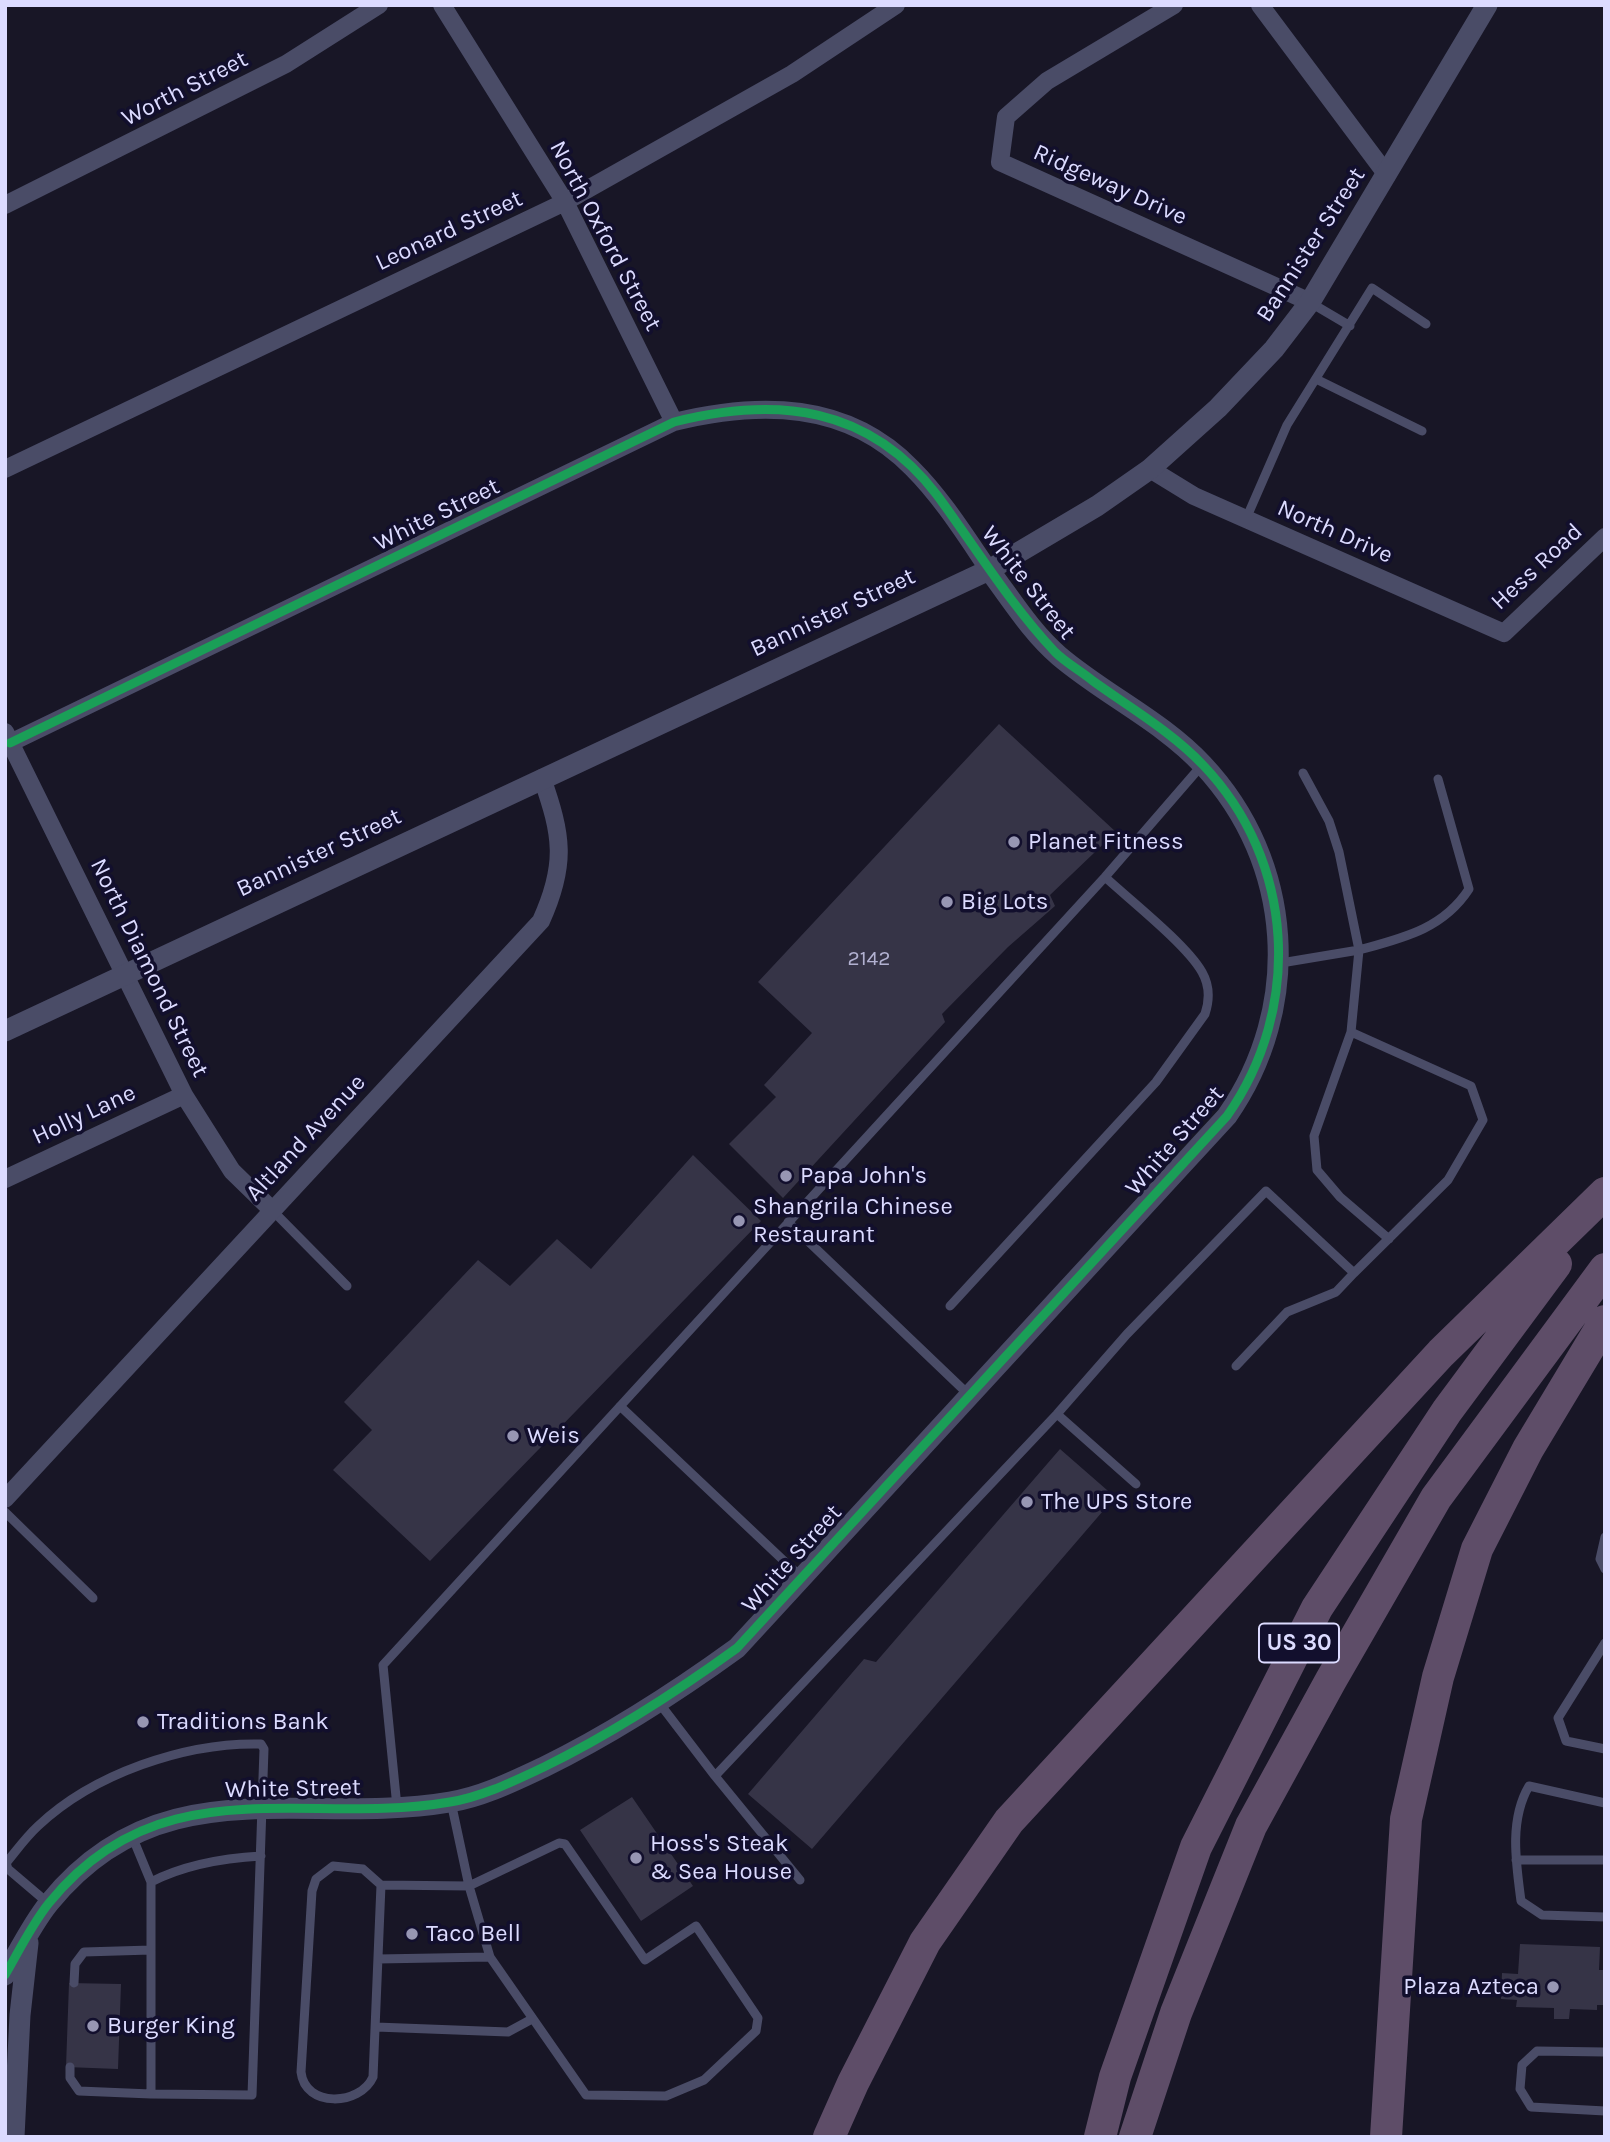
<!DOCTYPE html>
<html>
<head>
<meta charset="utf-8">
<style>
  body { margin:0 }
  #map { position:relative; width:1610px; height:2142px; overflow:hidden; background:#181626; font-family:Karla,sans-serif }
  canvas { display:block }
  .frame { position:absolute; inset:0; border:7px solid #dcdbff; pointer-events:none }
</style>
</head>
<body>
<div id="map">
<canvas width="1610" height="2142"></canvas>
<div class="frame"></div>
</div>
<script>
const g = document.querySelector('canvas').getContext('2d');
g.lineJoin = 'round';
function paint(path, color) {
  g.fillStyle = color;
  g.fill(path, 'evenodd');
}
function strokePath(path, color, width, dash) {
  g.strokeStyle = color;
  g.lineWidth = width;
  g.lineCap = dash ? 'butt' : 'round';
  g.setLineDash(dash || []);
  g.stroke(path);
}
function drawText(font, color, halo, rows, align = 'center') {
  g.font = font + ' Karla,sans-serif';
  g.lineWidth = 7;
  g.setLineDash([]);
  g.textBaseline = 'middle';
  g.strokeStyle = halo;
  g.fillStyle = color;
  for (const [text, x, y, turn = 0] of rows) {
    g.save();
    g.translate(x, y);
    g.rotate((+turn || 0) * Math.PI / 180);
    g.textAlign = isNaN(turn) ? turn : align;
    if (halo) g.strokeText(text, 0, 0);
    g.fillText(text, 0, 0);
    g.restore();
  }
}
const building = new Path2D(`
  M 999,724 L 1116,832 L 1050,895 L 1055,906 L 1008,947 L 942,1014 L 945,1022 L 783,1198 L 729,1144 L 776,1097 L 764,1085 L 812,1033 L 758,982 Z
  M 693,1155 L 761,1221 L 430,1561 L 333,1470 L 372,1430 L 344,1402 L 478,1260 L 510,1286 L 557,1239 L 591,1269 Z
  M 1060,1449 L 1115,1497 L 812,1849 L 748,1794 L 864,1659 L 876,1662 Z
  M 632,1797 L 693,1886 L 641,1921 L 580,1830 Z
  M 1520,1944 L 1600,1947 L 1599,1970 L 1605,1970 L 1605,2005 L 1597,2005 L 1597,2010 L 1570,2009 L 1569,2019 L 1554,2019 L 1554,2008 L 1516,2007 L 1517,2000 L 1501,1999 L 1502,1973 L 1518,1974 Z
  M 69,1983 L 121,1984 L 118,2069 L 66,2067 Z`);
const service = new Path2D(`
  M 1311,303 L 1350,326
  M 1316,379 L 1422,431
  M 1246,519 L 1287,425 L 1372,288 L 1426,324
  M 1303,773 L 1329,821 L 1339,852 L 1359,950 C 1403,938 1443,929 1469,889 L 1438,779
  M 1281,963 L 1359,950 L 1351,1032 L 1314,1136 L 1317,1170 L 1340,1197 L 1389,1239
  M 272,1210 L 347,1286
  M 788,1222 L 969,1395
  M 950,1306 L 1156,1082 L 1205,1014 C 1210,999 1210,986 1202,972 C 1187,945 1130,900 1105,877
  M 1236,1366 L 1287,1312 L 1336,1292 L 1354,1273
  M 620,1406 L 801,1577
  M 1057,1414 L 1136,1484
  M 5,1512 L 93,1598
  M 1605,1537 L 1600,1559 L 1605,1569
  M 1605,1643 L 1558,1718 L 1566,1741 L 1605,1749
  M 660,1704 L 715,1776 L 800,1880
  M 715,1776 L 1057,1414 L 1127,1334 L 1266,1191 L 1354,1273 L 1448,1180 L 1483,1120 L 1471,1086 L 1351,1032
  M 1605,1803 L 1529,1786 C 1509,1820 1516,1863 1521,1901 L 1542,1915 L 1605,1917
  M 397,1807 L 383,1665 L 1105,877 L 1202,765
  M 1516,1860 L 1605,1860
  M 151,1882 C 184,1865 225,1858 261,1856
  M 381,1885 L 363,1869 L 333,1866 L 316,1879 L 312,1891 L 301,2072 C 305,2108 360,2106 373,2077 L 381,1885 L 469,1886 L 559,1843 L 565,1844 L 645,1960 L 696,1926 L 758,2018 L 756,2031 L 704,2080 L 666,2096 L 586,2095 L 490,1957 L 469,1886 L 451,1802
  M 48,1903 L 8,1869 L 6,1863 C 16,1851 26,1837 38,1826 C 93,1774 185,1742 261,1744 L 264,1749 L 252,2095 L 151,2094 L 151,1882 L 132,1836
  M 378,1959 L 490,1957
  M 74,1983 L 75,1964 L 84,1952 L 151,1950
  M 376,2027 L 508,2032 L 532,2019
  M 1605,2052 L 1537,2051 L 1522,2065 L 1520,2089 L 1531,2107 L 1605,2111
  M 70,2067 L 70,2078 L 79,2091 L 151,2094`);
const minor = new Path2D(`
  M 442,5 L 565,202 L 674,422
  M 1174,5 L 1047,81 L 1006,117 L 1000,162 L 1310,302
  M 1260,5 L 1387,175
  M 5,205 L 286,64 L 379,5
  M 5,469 L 565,202 L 792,74 L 896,5
  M 1150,469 L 1194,496 L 1504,633 L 1605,537
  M 5,732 L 184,1095 L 232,1171 L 272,1210
  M 10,743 L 674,422 C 759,401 847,401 912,468 C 942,498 965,535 989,570
  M 5,1179 L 184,1095
  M 5,1499 L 541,921 C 567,864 562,835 542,778`);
const tertiary = new Path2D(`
  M 5,1031 L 989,570 L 1097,506 L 1150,469 L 1218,408 L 1274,349 L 1310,302 L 1487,5
  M 5,1975 C 19,1951 32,1924 49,1903 C 161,1764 304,1827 450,1802 C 482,1797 514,1781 544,1767 C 613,1733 675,1693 737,1648 L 1227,1116 C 1303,1007 1294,862 1203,765 C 1162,721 1105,695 1059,656 C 1031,632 1011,599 989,570
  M 14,2137 L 20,2015 L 28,1943`);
const motorway = new Path2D(`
  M 829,2137 L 853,2083 L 925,1942 L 1009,1821 L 1441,1353 L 1605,1193
  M 1100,2137 L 1115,2077 L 1196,1847 L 1317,1608 L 1447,1411 L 1556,1264
  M 1135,2137 L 1176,2013 L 1251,1826 L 1331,1680 L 1436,1498 L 1605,1269
  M 1386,2137 L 1406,1819 L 1438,1677 L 1477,1549 L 1528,1449 L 1605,1321`);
const cycleway = new Path2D(`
  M 5,1975 C 19,1951 32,1924 49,1903 C 161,1764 304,1827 450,1802 C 482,1797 514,1781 544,1767 C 613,1733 675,1693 737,1648 L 1227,1116 C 1303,1008 1295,861 1203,765 C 1172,732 1129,707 1093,681 C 1081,671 1066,663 1055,652 C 1010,604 976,548 937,495 C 869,406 777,396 674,422 L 10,743`);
const markers = [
  [1014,842,7,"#9796b3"],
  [947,902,7,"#9796b3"],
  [786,1176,7,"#9796b3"],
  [739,1221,7,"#9796b3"],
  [513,1436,7,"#9796b3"],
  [1027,1502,7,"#9796b3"],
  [143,1722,7,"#9796b3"],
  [636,1858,7,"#9796b3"],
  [412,1934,7,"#9796b3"],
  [1553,1987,7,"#9796b3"],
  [93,2026,7,"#9796b3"]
];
const numberNames = [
  ["2142",869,959]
];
const shields = [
  [1299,1643,80]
];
const shieldNames = [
  ["US 30",1299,1643]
];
const streetNames = [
  ["Worth Street",185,89,-27],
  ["Ridgeway Drive",1110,185,24],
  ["Leonard Street",449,231,-25],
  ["North Oxford Street",605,236,62],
  ["Bannister Street",1311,245,-57],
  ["White Street",437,515,-26],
  ["North Drive",1335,532,24],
  ["Hess Road",1537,567,-43],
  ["White Street",1028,583,52],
  ["Bannister Street",833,613,-25],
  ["Bannister Street",319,853,-25],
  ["North Diamond Street",149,968,64],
  ["Holly Lane",84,1115,-25],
  ["Altland Avenue",306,1138,-47],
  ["White Street",1175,1141,-49],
  ["White Street",792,1559,-48],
  ["White Street",293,1789,-1]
];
const poiNames = [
  ["Planet Fitness",1028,842],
  ["Big Lots",961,902],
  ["Papa John's",800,1176],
  ["Shangrila Chinese",753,1207],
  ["Restaurant",753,1235],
  ["Weis",527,1436],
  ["The UPS Store",1041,1502],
  ["Traditions Bank",157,1722],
  ["Hoss's Steak",650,1844],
  ["& Sea House",650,1872],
  ["Taco Bell",426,1934],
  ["Plaza Azteca",1539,1987,"right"],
  ["Burger King",107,2026]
];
paint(building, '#363447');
strokePath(service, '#4a4c67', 9);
strokePath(minor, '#4a4c67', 18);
strokePath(tertiary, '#4a4c67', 21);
strokePath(motorway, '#5e4d68', 32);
strokePath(cycleway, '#1a9f57', 9);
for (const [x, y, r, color] of markers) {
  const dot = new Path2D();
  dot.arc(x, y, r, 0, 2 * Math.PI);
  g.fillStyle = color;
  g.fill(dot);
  strokePath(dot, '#120f2d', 2.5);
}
drawText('21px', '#b2b1d1', null, numberNames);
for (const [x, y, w] of shields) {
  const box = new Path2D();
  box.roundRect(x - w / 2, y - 19.5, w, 39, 5);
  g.fillStyle = '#120f2d';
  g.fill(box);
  strokePath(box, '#dcdbff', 2);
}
drawText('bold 23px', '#dcdbff', null, shieldNames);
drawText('24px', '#dcdbff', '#120f2d', streetNames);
drawText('24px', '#dcdbff', '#120f2d', poiNames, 'left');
</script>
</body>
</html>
